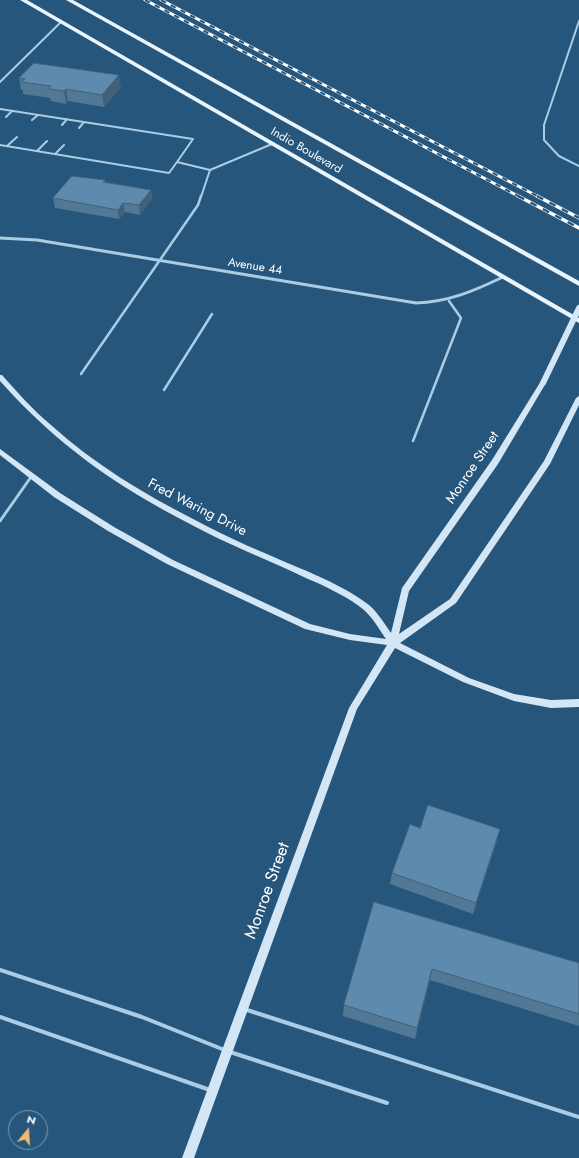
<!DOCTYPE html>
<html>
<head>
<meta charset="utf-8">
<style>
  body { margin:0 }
  #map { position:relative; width:579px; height:1158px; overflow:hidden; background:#26567c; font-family:Jost,sans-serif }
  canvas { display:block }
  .north { position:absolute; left:8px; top:1110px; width:40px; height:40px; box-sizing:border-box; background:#26567c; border:1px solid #7d9ab0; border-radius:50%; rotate:18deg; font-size:11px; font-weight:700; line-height:16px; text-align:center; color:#fff }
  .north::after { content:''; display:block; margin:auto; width:14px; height:18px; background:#eeba6f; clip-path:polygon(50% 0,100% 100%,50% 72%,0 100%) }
</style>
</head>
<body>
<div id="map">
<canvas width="579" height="1158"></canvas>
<div class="north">N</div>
</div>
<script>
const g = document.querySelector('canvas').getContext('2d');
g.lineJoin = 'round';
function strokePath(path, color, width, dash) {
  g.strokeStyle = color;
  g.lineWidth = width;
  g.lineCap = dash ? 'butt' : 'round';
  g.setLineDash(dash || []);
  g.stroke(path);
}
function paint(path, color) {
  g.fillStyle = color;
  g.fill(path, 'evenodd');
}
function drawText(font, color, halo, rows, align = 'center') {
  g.font = font + ' Jost,sans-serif';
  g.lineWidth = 3;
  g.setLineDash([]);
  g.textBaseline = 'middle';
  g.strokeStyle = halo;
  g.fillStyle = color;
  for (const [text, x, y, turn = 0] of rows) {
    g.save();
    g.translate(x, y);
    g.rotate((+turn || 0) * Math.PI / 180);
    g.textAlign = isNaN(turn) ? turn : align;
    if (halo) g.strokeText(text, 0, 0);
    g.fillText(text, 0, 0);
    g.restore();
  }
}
const laneFar3 = new Path2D(`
  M 579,21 L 544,125 L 544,140 L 559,156 L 579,166
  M 0,82 L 61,22
  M 0,109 L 193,139 L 177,162
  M 6,117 L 12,111
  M 32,120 L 38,115
  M 62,125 L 67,119
  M 79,128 L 84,122
  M 0,145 L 169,173 L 177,162 L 210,170
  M 7,146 L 17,137
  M 37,151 L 47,141
  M 55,154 L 64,145
  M 201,197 L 210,170 L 272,144`);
const laneFar2 = new Path2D(`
  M 81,374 L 198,205 L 201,196
  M 164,390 L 212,314
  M 413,441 L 461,318 L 449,301`);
const laneFar1 = new Path2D(`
  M 0,521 L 31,477`);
const lane = new Path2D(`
  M 0,970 L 142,1017 L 227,1051 L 387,1103
  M 244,1009 L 579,1117
  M 0,1017 L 210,1090`);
const street = new Path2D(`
  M 0,238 L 37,240 L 416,303 C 448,302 474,291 503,277`);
const secondary = new Path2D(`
  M 0,375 L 2,375 C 18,393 33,410 51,425 C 94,464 144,494 195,520 C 228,538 262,552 297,567 C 319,576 350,590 369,605 C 378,613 384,623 391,633 L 402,588 L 492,460 L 541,381 L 545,381 L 546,383 L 498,464 L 409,591 L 399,634 L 450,599 L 544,461 L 576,398 L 579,396 L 579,405 L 550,464 L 456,603 L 400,643 L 469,678 L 514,694 L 551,700 L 579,699 L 579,707 L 551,708 L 514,701 L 463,682 L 395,648 L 357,709 L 194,1158 L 182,1158 L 349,708 L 387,645 L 350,640 L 305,629 L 167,564 L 108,531 L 54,497 L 0,455 L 0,449 L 60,493 L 114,527 L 173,560 L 310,624 L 350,634 L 386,639 C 379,629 373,618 364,610 C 350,598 325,586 308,579 C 269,560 228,545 190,524 C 116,486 56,444 0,381 Z`);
const primary = new Path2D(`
  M 20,0 L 27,0 L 579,318 L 579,323 Z
  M 66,0 L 73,0 L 579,281 L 579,286 Z`);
const railFar1 = new Path2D(`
  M 145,0 L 520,197
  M 161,0 L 539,197`);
const rail = new Path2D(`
  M 518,196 L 579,228
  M 537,196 L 579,218`);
const secondaryBridge = new Path2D(`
  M 543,383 L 579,308`);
const wall = new Path2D(`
  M 19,78 L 121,87 L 104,107 L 68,101 L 66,104 L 51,101 L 50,98 L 23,94 L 23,90 L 21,90 Z
  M 105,180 L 105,182 L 151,190 L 152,199 L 140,215 L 125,212 L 119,219 L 55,208 L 53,198 Z
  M 420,828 L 497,841 L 473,914 L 390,884 L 392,873 Z
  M 374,902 L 579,963 L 579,1026 L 430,980 L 415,1039 L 343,1016 L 344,1005 Z`);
const shadedWall = new Path2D(`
  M 119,75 L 121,87 L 104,107 L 102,95 Z
  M 66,89 L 68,101 L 66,104 L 64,91 Z
  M 151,190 L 152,199 L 140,215 L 139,205 Z
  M 123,203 L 125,212 L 119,219 L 118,210 Z
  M 500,829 L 497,841 L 473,914 L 476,903 Z
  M 432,969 L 430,980 L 415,1039 L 417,1028 Z`);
const building = new Path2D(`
  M 34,63 L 119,75 L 102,95 L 66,89 L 64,91 L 49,89 L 51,86 L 21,82 L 25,79 L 19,78 Z
  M 72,176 L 105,180 L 103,182 L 151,190 L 139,205 L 123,203 L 118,210 L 53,198 Z
  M 428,805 L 500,829 L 476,903 L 392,873 L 410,824 L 420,828 Z
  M 374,902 L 579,963 L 579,1014 L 432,969 L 417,1028 L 344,1005 Z`);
const farStreetnames = [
  ["Indio Boulevard",306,151,30],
  ["Avenue 44",255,267,9]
];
const streetNames = [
  ["Monroe Street",473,468,-56],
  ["Fred Waring Drive",197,508,27]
];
const nearStreetnames = [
  ["Monroe Street",268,891,-70]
];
strokePath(laneFar3, '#aacce5', 2);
strokePath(laneFar2, '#aacce5', 2.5);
strokePath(laneFar1, '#aacce5', 3);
strokePath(lane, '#aacce5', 4);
strokePath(street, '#aacce5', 3);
paint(secondary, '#d3e6f5');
paint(primary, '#eaf4fc');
strokePath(railFar1, '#fff', 3);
strokePath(rail, '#fff', 3.5);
strokePath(railFar1, '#26567c', 2, [5.5]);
strokePath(rail, '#26567c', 2.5, [7]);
strokePath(secondaryBridge, '#d3e6f5', 6);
paint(wall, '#517895');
paint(shadedWall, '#426179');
paint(building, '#5e8bad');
strokePath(building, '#426179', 1);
drawText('12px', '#fff', '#26567c', farStreetnames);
drawText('14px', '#fff', '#26567c', streetNames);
drawText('17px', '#fff', '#26567c', nearStreetnames);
</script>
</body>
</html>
